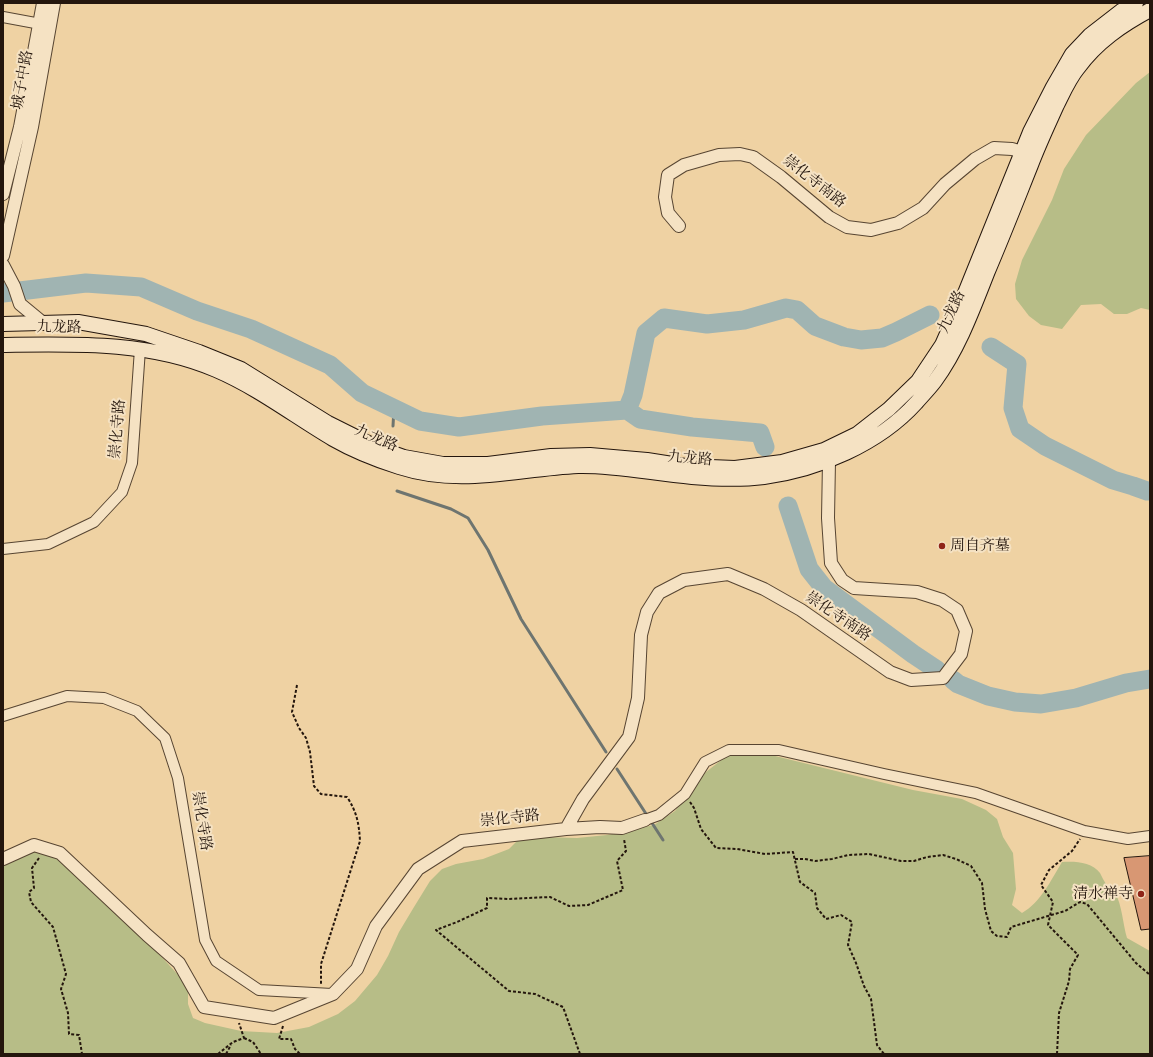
<!DOCTYPE html>
<html>
<head>
<meta charset="utf-8">
<style>
  body { margin:0 }
  #map { position:relative; width:1153px; height:1057px; overflow:hidden; background:#efd2a3; font-family:"IM FELL French Canon",serif }
  canvas { display:block }
  .frame { position:absolute; inset:0; border:4px solid #24160d; pointer-events:none }
</style>
</head>
<body>
<div id="map">
<canvas width="1153" height="1057"></canvas>
<div class="frame"></div>
</div>
<script>
const g = document.querySelector('canvas').getContext('2d');
g.lineJoin = 'round';
function paint(path, color) {
  g.fillStyle = color;
  g.fill(path, 'evenodd');
}
function strokePath(path, color, width, dash) {
  g.strokeStyle = color;
  g.lineWidth = width;
  g.lineCap = dash ? 'butt' : 'round';
  g.setLineDash(dash || []);
  g.stroke(path);
}
function drawText(font, color, halo, rows, align = 'center') {
  g.font = font + ' "IM FELL French Canon","Noto Serif SC",serif';
  g.lineWidth = 4;
  g.setLineDash([]);
  g.textBaseline = 'middle';
  g.strokeStyle = halo;
  g.fillStyle = color;
  for (const [text, x, y, turn = 0] of rows) {
    g.save();
    g.translate(x, y);
    g.rotate((+turn || 0) * Math.PI / 180);
    g.textAlign = isNaN(turn) ? turn : align;
    if (halo) g.strokeText(text, 0, 0);
    g.fillText(text, 0, 0);
    g.restore();
  }
}
const green = new Path2D(`
  M 1150,72 L 1150,310 L 1141,308 L 1127,314 L 1114,314 L 1101,304 L 1081,305 L 1062,329 L 1041,325 L 1029,316 L 1016,299 L 1015,284 L 1022,260 L 1052,200 L 1064,169 L 1086,135 L 1136,83 Z
  M 734,750 L 755,751 L 913,790 L 962,799 L 986,810 L 997,819 L 1003,837 L 1013,853 L 1016,889 L 1012,905 L 1022,913 C 1041,902 1051,880 1062,862 C 1075,861 1092,862 1100,873 C 1102,877 1104,881 1106,884 C 1109,887 1113,890 1115,893 C 1122,904 1123,925 1127,938 L 1150,951 L 1150,1054 L 3,1054 L 3,854 L 27,845 L 75,862 L 180,977 L 188,990 L 188,1004 L 193,1018 L 205,1023 L 241,1031 L 277,1033 L 309,1027 L 338,1014 L 355,1001 L 377,975 L 388,956 L 399,932 L 414,907 L 430,881 L 442,869 L 456,864 L 483,859 L 509,849 L 517,841 L 542,837 L 577,838 L 607,835 L 654,825 L 675,811 L 706,772 Z`);
const stream = new Path2D(`
  M 393,426 L 394,408
  M 397,491 L 451,509 L 468,518 L 488,550 L 521,619 L 606,752
  M 617,769 L 663,840`);
const river = new Path2D(`
  M 3,293 L 86,283 L 141,287 L 197,311 L 251,329 L 330,365 L 362,393 L 420,421 L 459,427 L 542,416 L 627,410 L 640,419 L 692,427 L 760,433 L 765,447
  M 991,347 L 1017,364 L 1013,408 L 1020,429 L 1045,446 L 1113,480 L 1133,486 L 1147,491 L 1150,491
  M 627,410 L 633,395 L 646,333 L 664,318 L 707,324 L 744,320 L 786,308 L 797,310 L 815,326 L 844,337 L 861,340 L 882,338 L 896,332 L 930,315
  M 788,506 L 809,569 L 824,588 L 913,654 L 937,670
  M 953,680 L 958,684 L 988,696 L 1015,702 L 1041,704 L 1076,698 L 1126,683 L 1150,679`);
const building = new Path2D(`
  M 1150,856 L 1150,929 L 1141,930 L 1124,858 Z`);
const path = new Path2D(`
  M 297,685 L 292,712 L 299,728 L 306,738 L 310,752 L 314,786 L 321,794 L 347,797 C 357,812 359,824 360,841 L 321,964 L 321,984
  M 690,802 L 694,808 L 701,829 L 716,848 L 737,849 L 765,854 L 793,852 L 800,882 L 815,893 L 817,908 L 826,919 L 841,915 L 852,922 L 848,945 L 856,963 L 864,986 L 871,999 L 877,1045 L 884,1054
  M 39,858 L 32,868 L 34,888 L 29,892 L 31,902 L 53,927 L 66,974 L 61,989 L 68,1013 L 69,1034 L 79,1035 L 82,1054
  M 795,859 L 805,859 L 815,861 L 832,859 L 848,855 L 869,854 L 901,861 L 914,861 L 927,857 L 943,855 L 956,859 L 971,866 L 982,883 L 985,909 L 991,931 L 997,936 L 1007,937 L 1011,927 L 1065,911 L 1080,902 L 1087,904 L 1136,963 L 1150,975
  M 283,1026 L 279,1039 L 291,1039 L 295,1049 L 300,1054
  M 244,1038 L 253,1042 L 261,1054
  M 218,1054 L 233,1042 L 244,1038 L 239,1023
  M 226,1054 L 231,1045
  M 580,1054 L 563,1007 L 535,994 L 509,991 L 436,930 L 457,922 L 487,908 L 487,898 L 508,899 L 550,897 L 569,906 L 588,905 L 623,890 L 617,861 L 626,851 L 624,839
  M 1057,1054 L 1059,1013 L 1069,981 L 1070,969 L 1078,955 L 1048,925 L 1053,902 L 1041,885 L 1049,870 L 1072,851 L 1080,839`);
const minor = new Path2D(`
  M 3,17 L 46,25
  M 3,549 L 48,544 L 94,522 L 122,492 L 132,463 L 140,349
  M 3,716 L 67,696 L 104,698 L 137,711 L 165,738 L 178,778 L 205,940 L 216,961 L 259,990 L 332,994
  M 645,820 L 659,815 L 685,794 L 705,762 L 729,750 L 779,750 L 884,774 L 976,793 L 1084,831 L 1128,839 L 1150,836`);
const tertiary = new Path2D(`
  M 3,194 L 20,127 L 43,3
  M 679,226 L 668,213 L 665,197 L 668,175 L 684,165 L 719,155 L 740,154 L 753,157 L 781,177 L 829,217 L 847,227 L 871,230 L 898,223 L 923,208 L 945,184 L 975,159 L 994,148 L 1012,149 L 1022,152
  M 3,256 L 32,127 L 54,3
  M 3,265 L 14,286 L 20,304 L 43,323
  M 566,829 L 583,799 L 629,737 L 638,698 L 641,635 L 647,612 L 659,593 L 684,580 L 728,574 L 764,589 L 801,610 L 890,672 L 911,680 L 943,678 L 961,654 L 966,631 L 957,610 L 942,600 L 917,592 L 854,588 L 842,580 L 831,563 L 828,518 L 829,461
  M 3,859 L 34,845 L 60,853 L 147,935 L 179,963 L 204,1007 L 274,1018 L 333,994 L 357,969 L 376,926 L 418,869 L 462,841 L 566,829 L 600,827 L 622,828 L 645,820`);
const secondary = new Path2D(`
  M 3,324 L 78,322 L 146,334 L 199,352 L 241,369 L 328,423 L 376,447 L 404,457 L 443,464 L 488,464 L 551,456 L 590,455 L 647,460 L 685,466 L 735,468 L 782,462 L 824,450 L 857,434 L 889,409 L 918,381 L 942,345 L 965,293 L 1030,132 L 1053,87 L 1072,54 L 1090,35 L 1121,11 L 1136,3
  M 3,345 C 74,344 149,341 216,370 C 258,388 294,416 333,439 C 354,451 377,460 399,467 C 461,487 516,469 578,466 C 616,465 654,474 692,477 C 715,479 740,480 764,477 C 818,470 879,444 916,403 C 922,396 929,389 935,381 C 959,348 973,309 988,271 C 1003,236 1017,200 1031,165 C 1039,144 1048,125 1057,105 C 1063,93 1069,79 1078,68 C 1097,42 1122,25 1150,10`);
const markers = [
  [942,546,4,"#8f2418"],
  [1141,894,4,"#8f2418"]
];
const streetNames = [
  ["城子中路",23,80,-80],
  ["崇化寺南路",814,182,38],
  ["九龙路",952,312,-66],
  ["九龙路",59,328,1],
  ["崇化寺路",118,429,-85],
  ["九龙路",376,439,23],
  ["九龙路",690,459,5],
  ["崇化寺南路",838,617,34],
  ["崇化寺路",510,819,-6],
  ["崇化寺路",201,821,81]
];
const poiNames = [
  ["周自齐墓",950,546],
  ["清水禅寺",1133,894,"right"]
];
paint(green, '#b7bd87');
strokePath(stream, '#6e7570', 3);
strokePath(river, '#a0b4b2', 19);
paint(building, '#d89773');
strokePath(building, '#24160d', 1);
strokePath(minor, '#574532', 12);
strokePath(tertiary, '#574532', 14);
strokePath(secondary, '#24160d', 16);
strokePath(path, '#24160d', 2, [3, 2]);
strokePath(minor, '#f5e2c3', 10);
strokePath(tertiary, '#f5e2c3', 12);
strokePath(secondary, '#f5e2c3', 14);
for (const [x, y, r, color] of markers) {
  const dot = new Path2D();
  dot.arc(x, y, r, 0, 2 * Math.PI);
  g.fillStyle = color;
  g.fill(dot);
  strokePath(dot, '#f5e2c3', 1.5);
}
drawText('15px', '#24160d', '#f5e2c3', streetNames);
drawText('15px', '#24160d', '#f5e2c3', poiNames, 'left');
</script>
</body>
</html>
